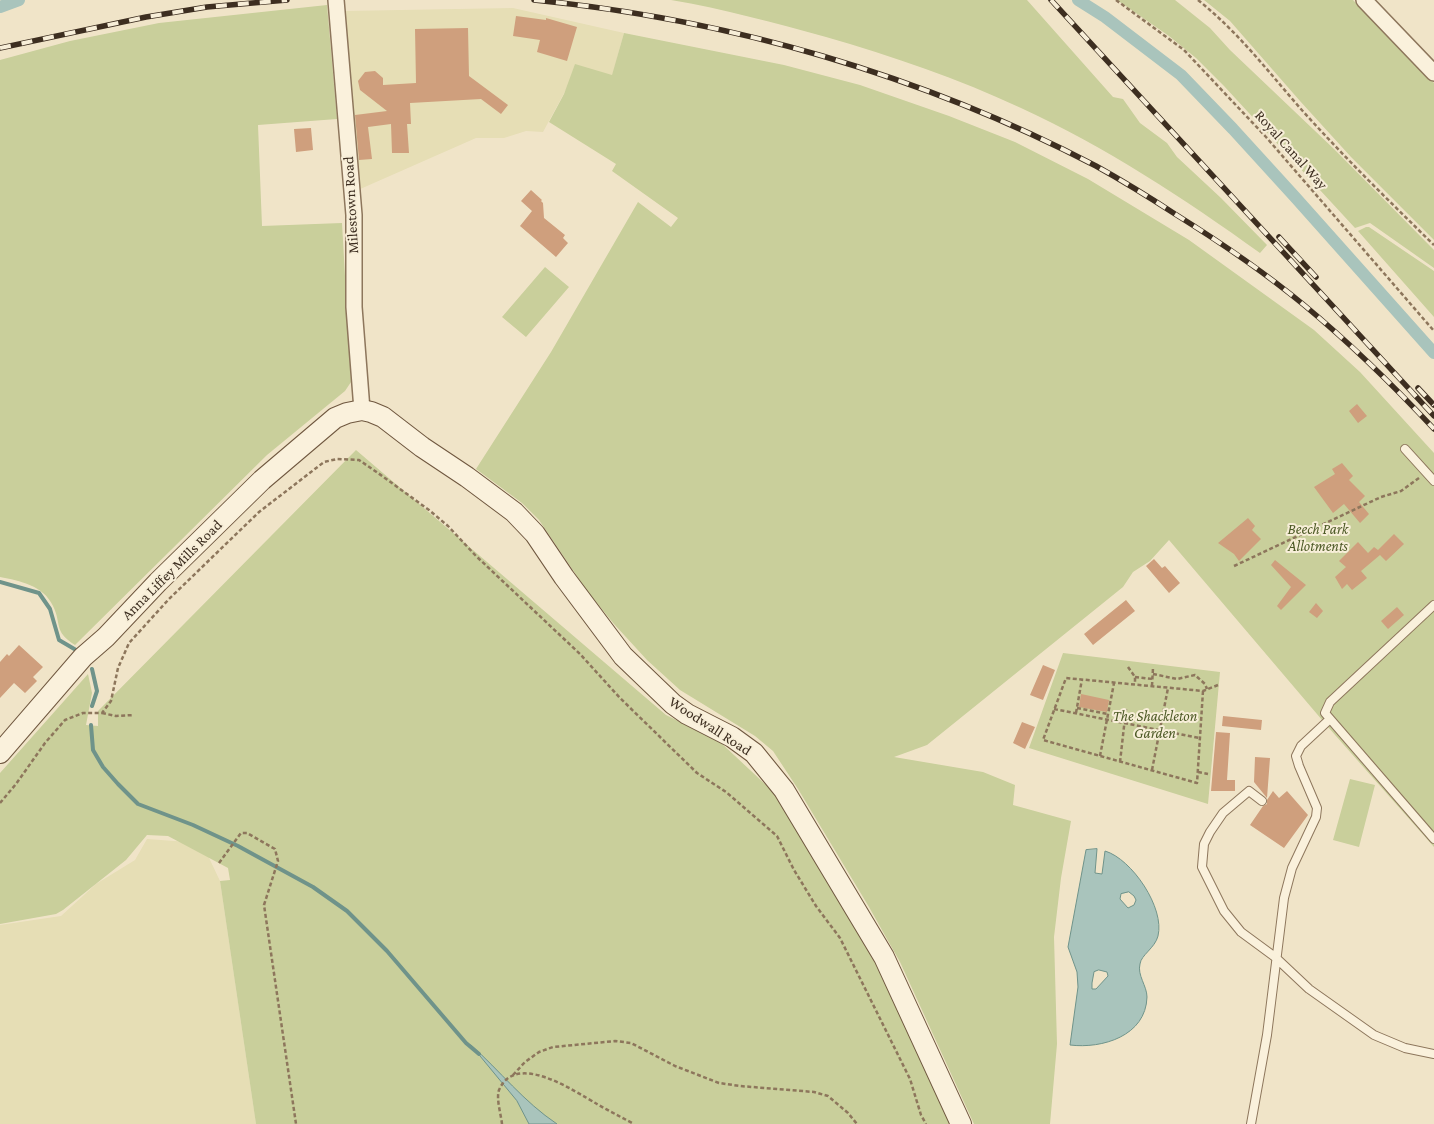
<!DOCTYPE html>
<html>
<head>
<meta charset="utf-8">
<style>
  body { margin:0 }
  canvas { display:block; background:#f0e4c8 }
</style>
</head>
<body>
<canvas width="1434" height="1124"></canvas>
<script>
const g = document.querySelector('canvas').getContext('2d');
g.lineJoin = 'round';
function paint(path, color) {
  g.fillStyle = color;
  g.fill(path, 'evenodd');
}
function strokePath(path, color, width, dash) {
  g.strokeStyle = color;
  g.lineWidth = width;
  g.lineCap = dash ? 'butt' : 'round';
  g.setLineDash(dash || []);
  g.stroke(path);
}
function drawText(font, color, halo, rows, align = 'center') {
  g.font = font + ' "Crimson Pro",serif';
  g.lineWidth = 4;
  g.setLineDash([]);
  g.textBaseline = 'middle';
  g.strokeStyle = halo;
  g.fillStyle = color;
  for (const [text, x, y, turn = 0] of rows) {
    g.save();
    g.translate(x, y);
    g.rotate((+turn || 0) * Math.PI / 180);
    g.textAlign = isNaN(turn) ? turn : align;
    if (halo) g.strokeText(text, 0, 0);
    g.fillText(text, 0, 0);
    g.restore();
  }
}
const farmland = new Path2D(`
  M 513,8 L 624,33 L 612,76 L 569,84 L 543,132 L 526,131 L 504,138 L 476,138 L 358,190 L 344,11 Z
  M 147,839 L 202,843 L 220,881 L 256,1124 L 0,1124 L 0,925 L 61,916 L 96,884 L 135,860 Z`);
const green = new Path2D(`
  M 671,0 L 1027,0 L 1113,97 L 1123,99 L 1140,123 L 1167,143 L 1177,157 L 1221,198 L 1267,245 L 1260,253 C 1185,199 1106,147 1021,108 C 959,79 892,56 826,37 C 775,23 724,9 671,0 Z
  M 1117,0 L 1175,0 L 1210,28 L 1230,50 L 1334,149 L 1434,250 L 1434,268 L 1370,223 L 1355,228 L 1224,86 L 1196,58 L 1169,36 Z
  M 1204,0 L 1353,0 L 1434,83 L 1434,240 L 1351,157 L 1300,101 L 1230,21 Z
  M 327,5 L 337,119 L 258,125 L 262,226 L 342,223 L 351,382 L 345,391 L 267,455 L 75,645 C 53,631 62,624 53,606 C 43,585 20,581 0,577 L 0,60 L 70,41 L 159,23 Z
  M 624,33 L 784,65 L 860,85 L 949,116 L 1015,142 L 1088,179 L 1189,240 L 1314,330 L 1360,372 L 1434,453 L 1434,847 L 1328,727 L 1169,540 L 1150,561 L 1133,572 L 1123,587 L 927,745 L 894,757 L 983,772 L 1015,785 L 1013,805 L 1071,821 L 1061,878 L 1054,937 L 1057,1044 L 1050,1124 L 974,1124 L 900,962 L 869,907 L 798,789 L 773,751 L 755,736 L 680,690 L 647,660 L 614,624 L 587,591 L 539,520 L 522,503 L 476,469 L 551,352 L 638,202 L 671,227 L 678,218 L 612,171 L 616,164 L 549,122 L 564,94 L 575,64 L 612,75 Z
  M 1366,227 L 1369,227 L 1434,271 L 1434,317 L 1358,231 Z
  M 545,267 L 569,287 L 526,337 L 502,317 Z
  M 356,450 L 666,715 L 719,741 L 781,799 L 889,980 L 954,1124 L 256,1124 L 220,881 L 230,880 L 228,868 L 168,836 L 147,835 L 126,860 L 63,910 L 56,914 L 0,924 L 0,773 L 88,674 L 92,693 L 86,725 L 98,726 L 98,711 Z
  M 1063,653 L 1220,672 L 1208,804 L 1029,748 Z
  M 1350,779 L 1375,785 L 1359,847 L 1333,840 Z`);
const water = new Path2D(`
  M 1097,849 L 1095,873 L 1102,874 L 1105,851 C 1132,859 1165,908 1158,936 C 1155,948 1141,955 1140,964 C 1137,975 1147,986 1147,997 C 1146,1036 1102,1049 1070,1045 L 1078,987 L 1077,972 L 1068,947 L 1086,850 ZM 1129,892 L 1134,896 L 1136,900 L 1134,905 L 1128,908 L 1120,899 L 1121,894 ZM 1099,970 L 1107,972 L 1108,976 L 1096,989 L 1092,989 L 1092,983 L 1094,972 Z
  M 471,1045 C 500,1071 524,1102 557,1124 L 529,1124 L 517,1101 Z`);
const stream = new Path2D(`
  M 0,582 L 39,593 L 50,609 L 59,640 L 76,650
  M 92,669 L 97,691 L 92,706
  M 91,725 L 93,750 L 103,767 L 118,784 L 138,804 L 193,825 L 238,846 L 313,887 L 347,911 L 387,951 L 466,1043 L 479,1054`);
const canal = new Path2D(`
  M 1078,0 L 1105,17 L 1181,75 L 1233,129 L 1295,197 L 1434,353
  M 0,7 L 19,0`);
const building = new Path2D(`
  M 516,16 L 546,20 L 546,18 L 577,27 L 567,61 L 537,52 L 540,40 L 513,36 Z
  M 468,28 L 469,76 L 508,105 L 501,114 L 481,99 L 410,103 L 411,124 L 407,124 L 409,153 L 392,153 L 391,124 L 368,127 L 372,159 L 359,160 L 355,115 L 387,111 L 360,90 L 358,81 L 365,72 L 375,71 L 383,78 L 383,85 L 416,83 L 415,29 Z
  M 311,128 L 313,150 L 296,152 L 294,129 Z
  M 531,190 L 542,200 L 541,201 L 543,203 L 544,218 L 565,235 L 563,238 L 568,243 L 556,257 L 520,226 L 532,211 L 521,201 Z
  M 1357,404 L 1367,416 L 1358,423 L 1349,411 Z
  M 1342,463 L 1353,476 L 1349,480 L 1365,496 L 1359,502 L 1369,514 L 1360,523 L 1344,504 L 1333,513 L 1314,487 L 1335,474 L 1332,469 Z
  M 1248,518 L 1255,526 L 1252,530 L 1261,539 L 1239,561 L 1234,554 L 1218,543 Z
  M 1394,534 L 1404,544 L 1386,561 L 1380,555 L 1361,571 L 1367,578 L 1352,590 L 1347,584 L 1342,589 L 1335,577 L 1346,567 L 1339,561 L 1358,542 L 1368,553 L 1374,547 L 1378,550 Z
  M 1154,559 L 1162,568 L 1165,566 L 1180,583 L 1169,593 L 1146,566 Z
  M 1275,560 L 1306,585 L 1281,610 L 1277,606 L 1291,587 L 1271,565 Z
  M 1126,600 L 1135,611 L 1093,645 L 1084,634 Z
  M 1316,603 L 1323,611 L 1317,618 L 1309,612 Z
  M 1397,607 L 1404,615 L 1388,629 L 1381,621 Z
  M 19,645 L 43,667 L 33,677 L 37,681 L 25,693 L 14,683 L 0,698 L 0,662 L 7,654 L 9,656 Z
  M 1043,665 L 1055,670 L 1043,700 L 1030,695 Z
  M 1081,694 L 1109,700 L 1107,712 L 1079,707 Z
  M 1223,716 L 1262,720 L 1261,730 L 1222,726 Z
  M 1022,722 L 1035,727 L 1025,749 L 1013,743 Z
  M 1216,732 L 1230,733 L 1227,780 L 1235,780 L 1235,791 L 1211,791 Z
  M 1255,757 L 1270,758 L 1267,798 L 1254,782 Z
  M 1273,791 L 1279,798 L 1287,791 L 1308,815 L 1284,848 L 1250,825 L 1263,806 L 1267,804 L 1267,800 Z`);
const path = new Path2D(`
  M 1116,0 L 1184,50 L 1266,137 L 1434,331
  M 1198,0 C 1238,32 1267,70 1300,108 C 1343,156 1389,201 1434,245
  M 1234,566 L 1381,497 L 1401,491 L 1419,478
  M 1128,667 L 1135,677 L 1135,684
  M 1153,674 L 1177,679 L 1195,675 L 1205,684 L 1207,689
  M 1135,677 L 1153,679
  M 1152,686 L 1153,668
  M 1203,691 L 1197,783 L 1043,740 L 1066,678 L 1203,691 L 1218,685
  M 1077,708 L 1108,714
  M 1054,709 L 1199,738
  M 102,713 L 116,716 L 134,715
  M 1076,713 L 1082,679
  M 1100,756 L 1114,683
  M 1120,762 L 1126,709
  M 1152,770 L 1168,688
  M 1198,772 L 1208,774
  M 0,803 L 16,784 L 45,743 L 65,720 L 83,713 L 102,713 L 111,701 L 118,668 L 129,643 L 169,599 L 259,512 L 324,462 L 337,459 L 359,460 L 378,473 L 429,510 L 448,526 L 476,556 L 580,654 L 620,698 L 697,773 L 726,792 L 777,836 L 794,870 L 816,906 L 840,938 L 910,1079 L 921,1115 L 926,1124
  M 219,863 L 241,833 L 247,833 L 275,849 L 278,861 L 264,905 L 296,1124
  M 513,1075 L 525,1062 L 539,1052 L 553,1047 L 615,1041 L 631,1043 L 675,1066 L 719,1083 L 740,1086 L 814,1092 L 828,1096 L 848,1113 L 857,1124
  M 502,1124 C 501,1114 496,1099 499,1090 C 516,1051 574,1091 597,1104 C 609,1111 621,1117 634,1124`);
const service = new Path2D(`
  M 1405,449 L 1434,481
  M 1434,605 L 1330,702 L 1325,713 L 1434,839
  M 1262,801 L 1249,791 L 1223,813 L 1210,832 L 1204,844 L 1202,867 L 1224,911 L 1241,932 L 1275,957 L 1309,989 L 1374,1035 L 1405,1048 L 1434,1054
  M 1251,1124 L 1267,1035 L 1284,898 L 1292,868 L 1316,817 L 1317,808 L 1299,766 L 1296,756 L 1301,746 L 1330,719`);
const minor = new Path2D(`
  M 336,0 L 354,215 L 354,307 L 362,410
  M 1364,0 L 1434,73`);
const secondary = new Path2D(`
  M 0,753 L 83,657 L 106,637 L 158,582 L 262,480 L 335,418 L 347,413 L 362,410 L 371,412 L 383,417 L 422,447 L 467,477 L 514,512 L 535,534 L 564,577 L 623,656 L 673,704 L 687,714 L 732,737 L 754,753 L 784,790 L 884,957 L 961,1124`);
const rail = new Path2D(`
  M 534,0 C 728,19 922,75 1096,166 C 1123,181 1149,197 1175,214 C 1220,242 1264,272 1304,305 C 1351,344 1393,385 1434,429
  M 1051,0 L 1434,416
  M 0,48 L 146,17 L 207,7 L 287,0
  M 1279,237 L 1316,277
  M 1418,388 L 1434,405`);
const streetNames = [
  ["Royal Canal Way",1291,150,48],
  ["Milestown Road",351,205,-93],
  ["Anna Liffey Mills Road",172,570,-45],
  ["Woodwall Road",710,726,33]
];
const parkNames = [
  ["Beech Park",1318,529],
  ["Allotments",1318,546],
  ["The Shackleton",1155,716],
  ["Garden",1155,733]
];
paint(farmland, '#e6deb5');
paint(green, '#c9cf9b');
paint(water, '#a9c4bc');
strokePath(water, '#6f938a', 1);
strokePath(stream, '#6f938a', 4);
strokePath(canal, '#a9c4bc', 12);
paint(building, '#cf9f7d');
strokePath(service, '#8d765c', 10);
strokePath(minor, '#8d765c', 18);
strokePath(secondary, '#6f573f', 22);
strokePath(path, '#8d765c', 2.5, [4, 2.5]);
strokePath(service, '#faf1dc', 8);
strokePath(minor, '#faf1dc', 15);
strokePath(secondary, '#faf1dc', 20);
strokePath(rail, '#3d2e20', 5.5);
strokePath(rail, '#f7eed8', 4, [11]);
drawText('15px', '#3d2e20', '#f7eed8', streetNames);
drawText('italic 15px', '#4d5a26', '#f7eed8', parkNames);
</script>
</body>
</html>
